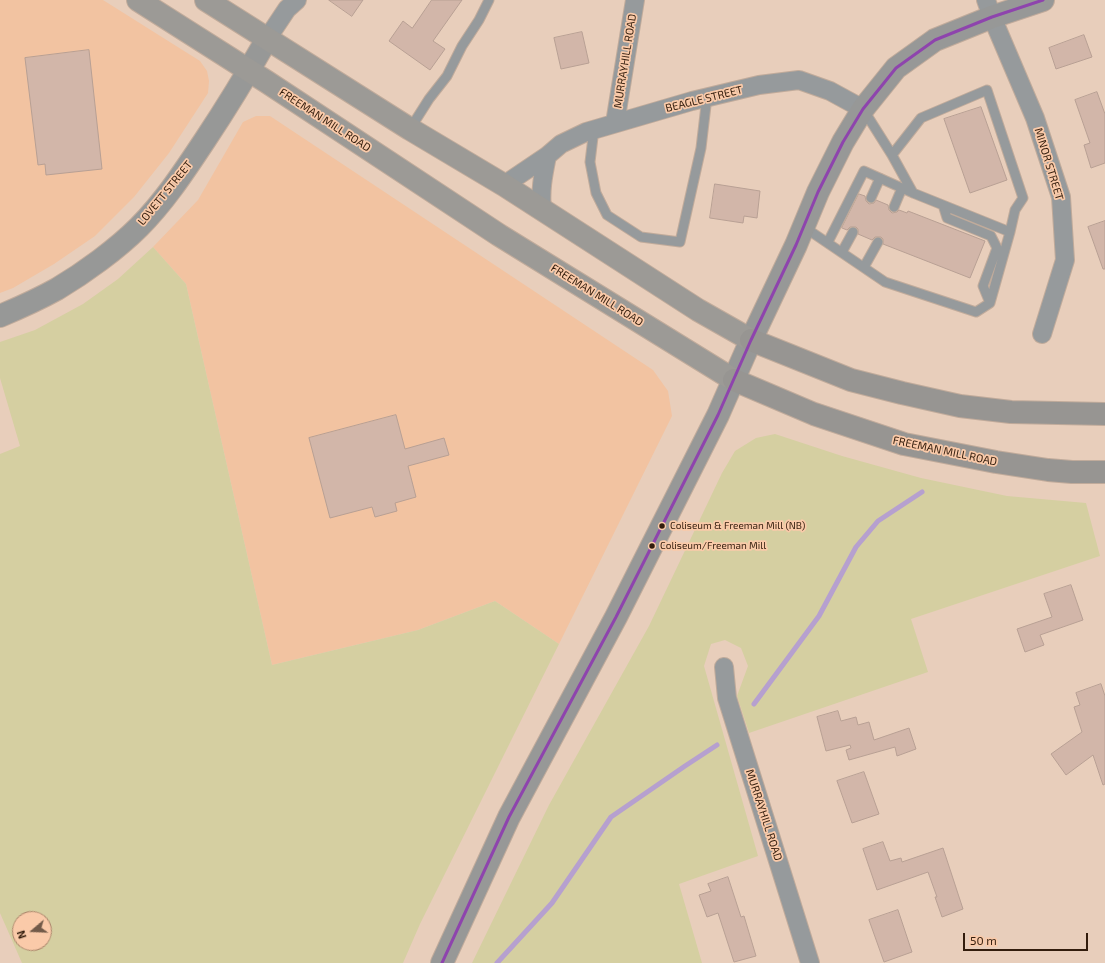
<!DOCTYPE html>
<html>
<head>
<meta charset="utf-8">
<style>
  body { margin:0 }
  #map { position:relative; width:1105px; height:963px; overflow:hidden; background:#e8cebb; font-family:"Exo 2",sans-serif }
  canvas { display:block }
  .north { position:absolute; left:12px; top:911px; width:40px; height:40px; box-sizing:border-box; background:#facaa9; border:1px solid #aa846a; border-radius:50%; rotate:251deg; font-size:11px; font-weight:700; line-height:16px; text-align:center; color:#321c0c }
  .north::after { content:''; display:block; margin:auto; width:14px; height:18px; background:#725a49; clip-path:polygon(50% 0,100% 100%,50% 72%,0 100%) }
  .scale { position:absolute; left:963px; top:933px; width:125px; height:18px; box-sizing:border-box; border:2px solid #321c0c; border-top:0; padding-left:5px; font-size:12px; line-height:14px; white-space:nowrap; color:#321c0c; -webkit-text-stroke:3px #facaa9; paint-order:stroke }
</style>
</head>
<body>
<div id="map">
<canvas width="1105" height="963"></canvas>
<div class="north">N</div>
<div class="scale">50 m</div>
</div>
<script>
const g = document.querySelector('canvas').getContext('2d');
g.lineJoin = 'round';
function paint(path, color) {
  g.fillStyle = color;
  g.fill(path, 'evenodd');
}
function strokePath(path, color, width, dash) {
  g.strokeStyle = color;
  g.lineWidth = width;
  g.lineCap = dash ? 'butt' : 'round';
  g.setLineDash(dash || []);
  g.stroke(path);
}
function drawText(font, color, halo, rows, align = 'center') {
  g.font = font + ' "Exo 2",sans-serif';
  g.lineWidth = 3.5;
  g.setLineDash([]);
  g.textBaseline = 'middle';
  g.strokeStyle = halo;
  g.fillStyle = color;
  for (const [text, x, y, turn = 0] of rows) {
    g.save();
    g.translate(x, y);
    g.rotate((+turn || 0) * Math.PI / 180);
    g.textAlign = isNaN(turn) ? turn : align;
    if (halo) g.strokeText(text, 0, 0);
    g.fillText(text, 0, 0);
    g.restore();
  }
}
const built = new Path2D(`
  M 0,0 L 103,0 L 200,61 L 207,71 L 209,81 L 208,93 L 169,153 L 134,197 L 95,236 L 54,264 L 13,288 L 0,293 Z
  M 256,116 L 270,116 L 653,370 L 668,391 L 672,416 L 559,644 L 495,601 L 418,630 L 272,665 L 186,284 L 153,247 L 198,200 L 243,122 Z`);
const green = new Path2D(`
  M 153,247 L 186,284 L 272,665 L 418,630 L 495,601 L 559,644 L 420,924 L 403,963 L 22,963 L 0,913 L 0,454 L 20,446 L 0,378 L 0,342 L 35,330 L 83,304 L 118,279 ZM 20,919 L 44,919 L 44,943 L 20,943 Z
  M 775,434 L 842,456 L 921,478 L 1007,496 L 1086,503 L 1100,556 L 911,619 L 928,672 L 749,733 L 737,696 L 748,666 L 741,648 L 725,640 L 711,644 L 704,666 L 758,856 L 679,884 L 702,963 L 472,963 L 490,926 L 549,805 L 649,626 L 722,473 L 735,451 L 756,438 Z`);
const stream = new Path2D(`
  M 754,704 L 819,616 L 856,547 L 878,521 L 922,492
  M 497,963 L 552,903 L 611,817 L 685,766 L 717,745`);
const building = new Path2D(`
  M 329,0 L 363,0 L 352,16 Z
  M 432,0 L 462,0 L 433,41 L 445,49 L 430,70 L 389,41 L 403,21 L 412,28 Z
  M 582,32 L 589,63 L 561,69 L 554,38 Z
  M 1084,35 L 1092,57 L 1056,69 L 1049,48 Z
  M 89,50 L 102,169 L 46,175 L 45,164 L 38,165 L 25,58 Z
  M 1097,92 L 1105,114 L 1105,163 L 1091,168 L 1084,145 L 1090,143 L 1075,100 Z
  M 981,107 L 1007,180 L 970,193 L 944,119 Z
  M 715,184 L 760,191 L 757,218 L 744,216 L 743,223 L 710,218 Z
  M 859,194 L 865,196 L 866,201 L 869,204 L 874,203 L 876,200 L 888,205 L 889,210 L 892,213 L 897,212 L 899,210 L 907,213 L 908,211 L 985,241 L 970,278 L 883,244 L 883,239 L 881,237 L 875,237 L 872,240 L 858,234 L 858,229 L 856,227 L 850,227 L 847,230 L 842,228 Z
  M 1105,221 L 1105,269 L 1103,269 L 1088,227 Z
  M 396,415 L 405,449 L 444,438 L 449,455 L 408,466 L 416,497 L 395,503 L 397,511 L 375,517 L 372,507 L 330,518 L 309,438 Z
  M 1071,585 L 1083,620 L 1040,635 L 1044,645 L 1025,652 L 1017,629 L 1052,617 L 1044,594 Z
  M 1101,684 L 1105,696 L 1105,784 L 1103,785 L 1093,755 L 1066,775 L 1051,754 L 1082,732 L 1074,707 L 1080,705 L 1076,693 Z
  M 838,711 L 841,721 L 856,717 L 858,725 L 869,722 L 874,740 L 909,728 L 916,749 L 897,756 L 895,747 L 849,760 L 846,750 L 851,748 L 850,745 L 826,751 L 817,717 Z
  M 864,772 L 879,814 L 852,823 L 837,781 Z
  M 883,842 L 890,861 L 901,858 L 902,862 L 943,848 L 963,909 L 942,917 L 935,897 L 937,897 L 928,872 L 877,890 L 863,849 Z
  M 728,877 L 741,917 L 744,916 L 756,956 L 734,962 L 718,913 L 707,917 L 699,895 L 711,891 L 708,884 Z
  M 898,910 L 912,952 L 884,962 L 869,920 Z`);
const lane = new Path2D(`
  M 410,129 L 429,99 L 447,76 L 462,46 L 479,20 L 489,0
  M 594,129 L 590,162 L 596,193 L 607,215 L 641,237 L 680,242 L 701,148 L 707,97
  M 892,155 L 913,193 L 1010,232
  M 871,198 L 880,178
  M 943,205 L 947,218 L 991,236 L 997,248 L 983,286 L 990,303
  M 894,207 L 902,188
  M 804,227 L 885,282 L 976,312 L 990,303 L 1010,232 L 1015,210 L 1023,198 L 987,90 L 921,118 L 892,155 L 863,109
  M 828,242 L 864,171 L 913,193
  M 842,252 L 853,232
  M 864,267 L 878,242`);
const street = new Path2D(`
  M 986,0 L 992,17 L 1035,118 L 1061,197 L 1065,260 L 1042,334
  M 267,39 L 287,9 L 297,0
  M 615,123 L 635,0
  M 504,185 L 547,156 L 561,144 L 586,132 L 692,101 L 759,85 L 799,80 L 830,91 L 863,109
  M 542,210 C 540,190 543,176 547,156
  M 724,667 L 727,698 L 810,963`);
const secondary = new Path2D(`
  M 0,316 C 19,308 39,299 57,289 C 84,273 117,249 139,227 C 165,201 185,170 205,140 C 227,107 247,74 267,39
  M 442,963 L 509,817 L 616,617 L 718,415 L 751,340 L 796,245 L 818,192 L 843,142 L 863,109 L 896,68 L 935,40 L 992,17 L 1043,0`);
const primary = new Path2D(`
  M 138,0 L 267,82 L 499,235 L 734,380
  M 206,0 L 410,129 L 504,185 L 698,310 L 751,340`);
const highway = new Path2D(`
  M 751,340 L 851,380 L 902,393 L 960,406 L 1011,412 L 1105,414
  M 734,380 L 814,414 L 904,444 L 996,462 L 1048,470 L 1072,472 L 1105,472`);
const bus1 = new Path2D(`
  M 442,963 L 509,817 L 616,617 L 718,415 L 751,340 L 796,245 L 818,192 L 843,142 L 863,109 L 896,68 L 935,40 L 992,17 L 1043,0`);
const markers = [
  [662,526,3.5,"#321c0c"],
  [652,546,3.5,"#321c0c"]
];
const busNames = [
  ["Coliseum & Freeman Mill (NB)",670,526],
  ["Coliseum/Freeman Mill",660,546]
];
const streetNames = [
  ["MURRAYHILL ROAD",625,61,-81],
  ["BEAGLE STREET",704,99,-14],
  ["FREEMAN MILL ROAD",325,120,33],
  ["MINOR STREET",1049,164,73],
  ["LOVETT STREET",165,193,-51],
  ["FREEMAN MILL ROAD",597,295,32],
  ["FREEMAN MILL ROAD",945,451,12],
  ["MURRAYHILL ROAD",764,815,72]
];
paint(built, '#f2c3a1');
paint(green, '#d5cfa1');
strokePath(stream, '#b6a0cf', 5);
paint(building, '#d2b6a9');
strokePath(building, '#b8a094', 1);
strokePath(lane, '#c0ab9b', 11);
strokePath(street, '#c0ab9b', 20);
strokePath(secondary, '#c0ab9b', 24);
strokePath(primary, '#c0ab9b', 24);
strokePath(highway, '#c0ab9b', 24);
strokePath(lane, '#969a9c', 9);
strokePath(street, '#969a9c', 18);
strokePath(secondary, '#979897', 22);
strokePath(primary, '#9c9a96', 22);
strokePath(highway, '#979592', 22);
strokePath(bus1, '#8e44ad', 3);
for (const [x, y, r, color] of markers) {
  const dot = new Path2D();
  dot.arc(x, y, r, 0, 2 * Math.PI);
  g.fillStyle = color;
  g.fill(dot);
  strokePath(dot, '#facaa9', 1.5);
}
drawText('10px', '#321c0c', '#facaa9', busNames, 'left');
drawText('11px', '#321c0c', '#facaa9', streetNames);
</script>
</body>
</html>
